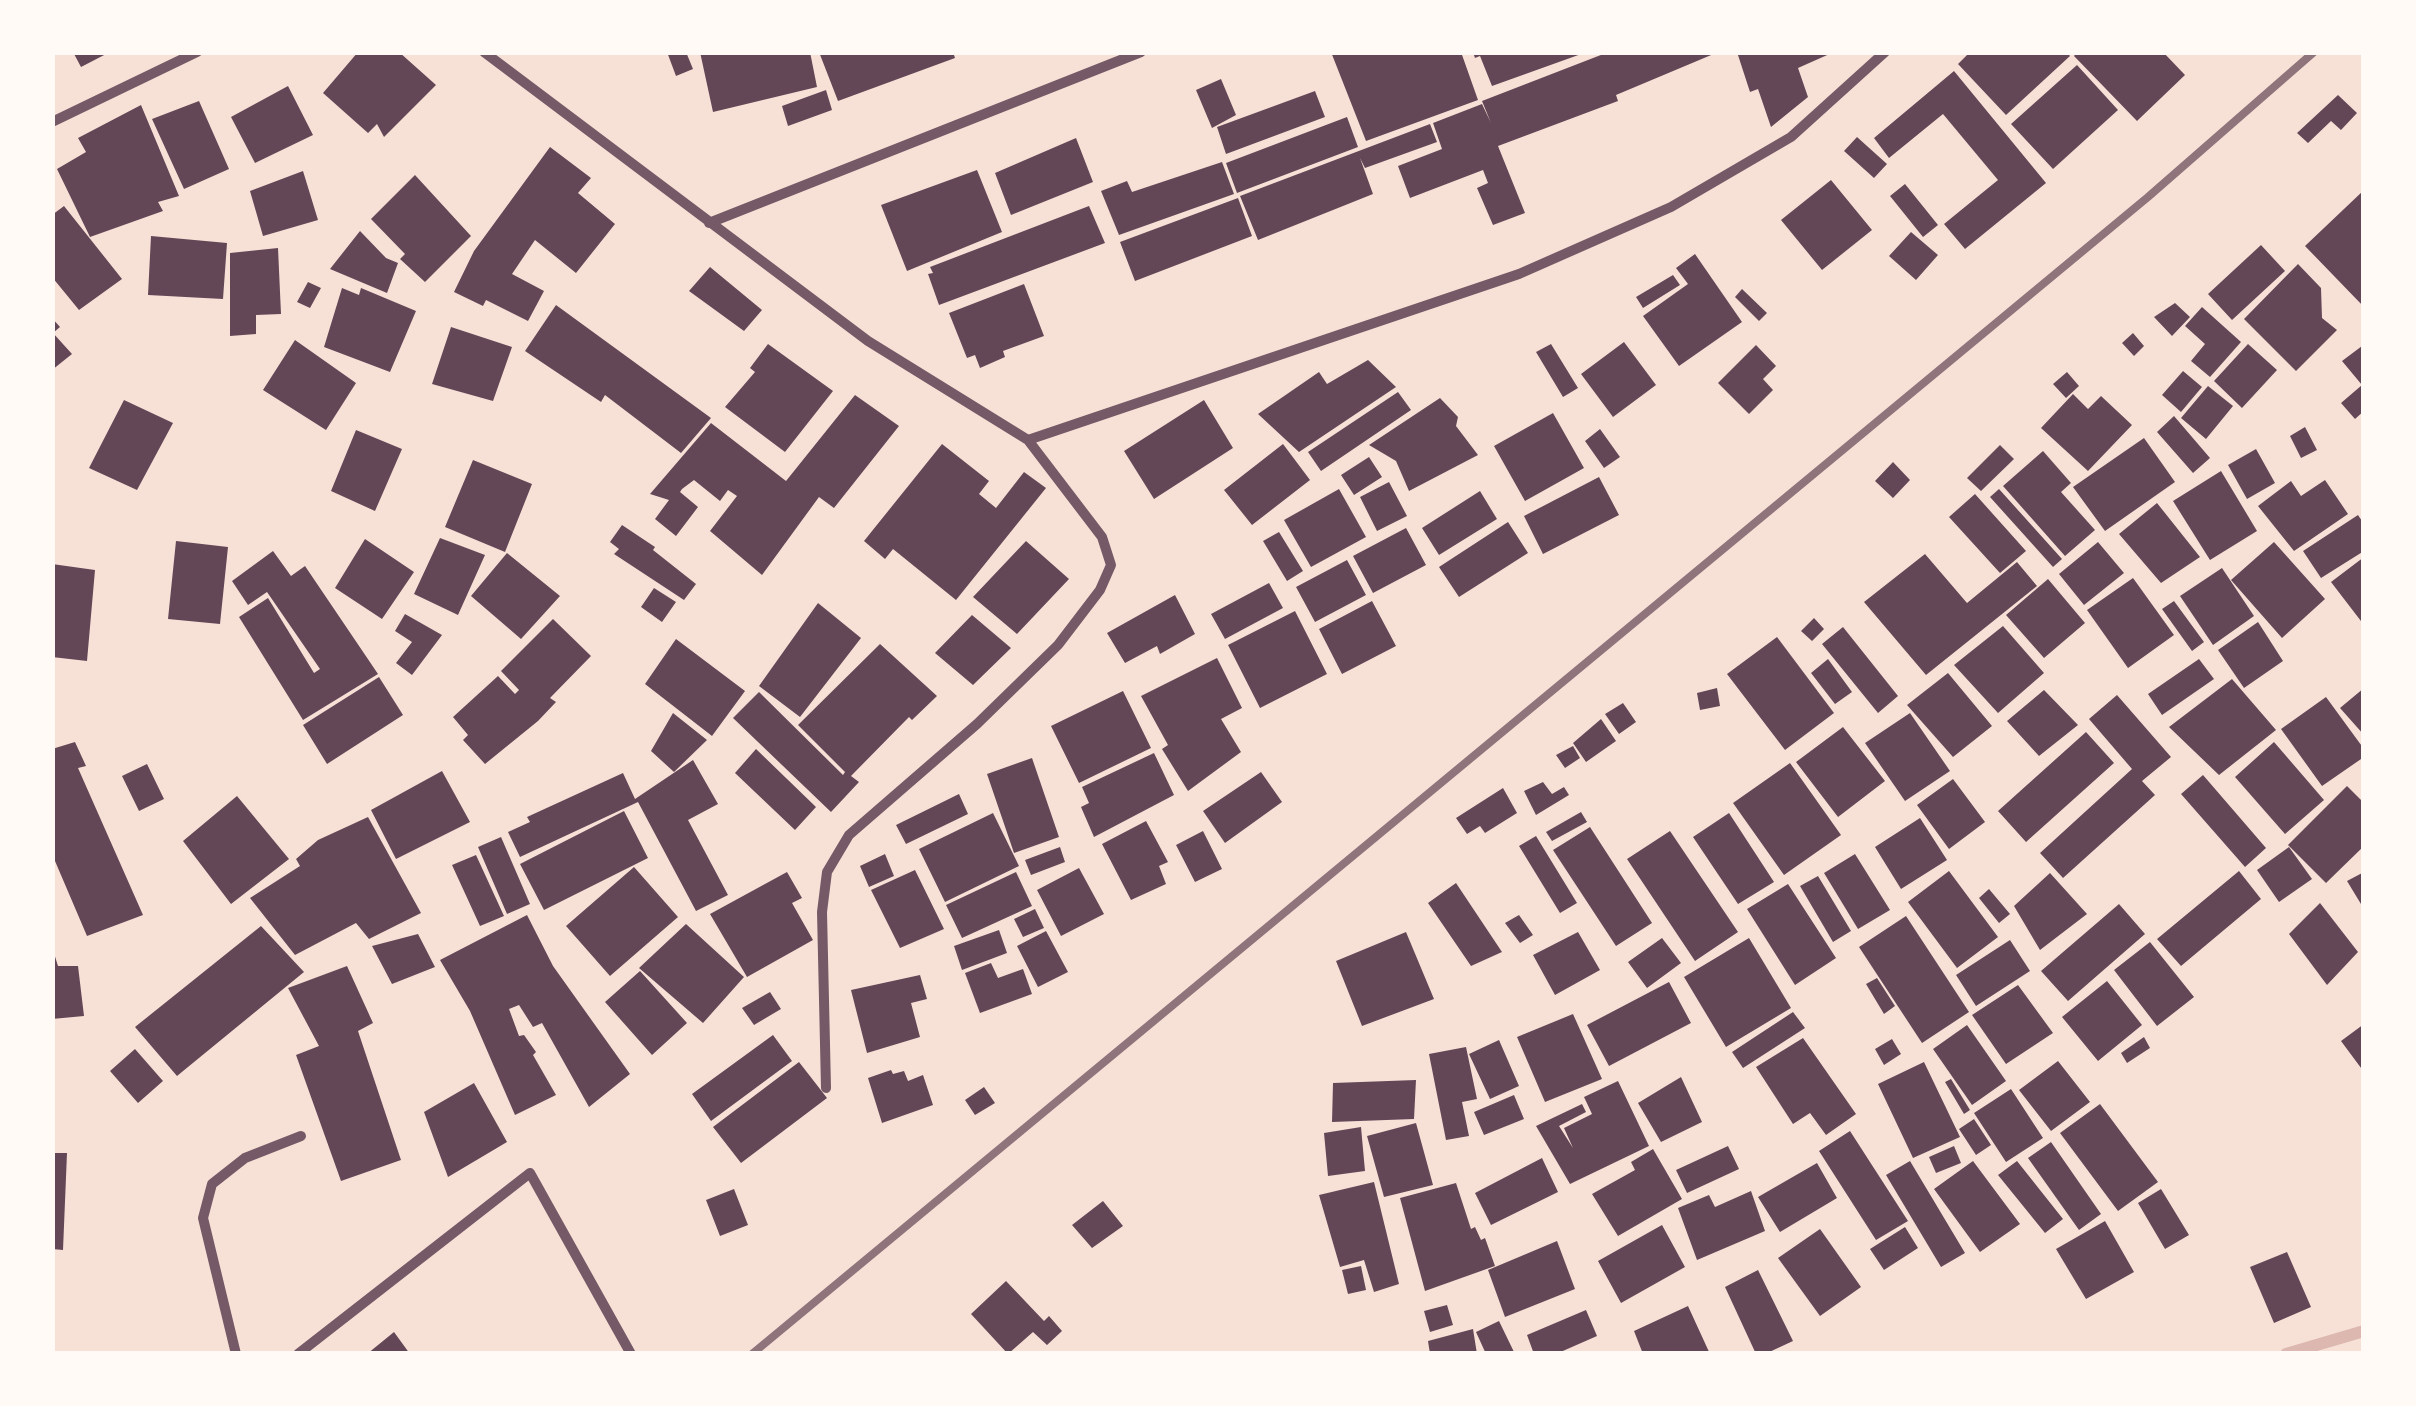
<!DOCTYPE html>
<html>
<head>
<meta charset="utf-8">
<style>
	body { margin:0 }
	#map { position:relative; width:2416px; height:1406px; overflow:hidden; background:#f7e1d7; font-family:Signika,sans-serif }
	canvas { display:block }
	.frame { position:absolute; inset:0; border:55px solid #fffaf5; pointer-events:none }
</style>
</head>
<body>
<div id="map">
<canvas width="2416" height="1406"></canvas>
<div class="frame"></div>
</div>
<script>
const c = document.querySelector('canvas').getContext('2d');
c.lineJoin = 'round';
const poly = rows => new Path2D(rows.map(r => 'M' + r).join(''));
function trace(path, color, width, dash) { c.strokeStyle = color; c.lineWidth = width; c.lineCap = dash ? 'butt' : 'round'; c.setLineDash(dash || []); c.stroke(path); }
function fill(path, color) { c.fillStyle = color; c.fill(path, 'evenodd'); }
trace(poly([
	[2286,1354,2364,1331]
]), '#dcb8b0', 12);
fill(poly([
	[73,52,110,52,81,67],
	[358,52,399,52,436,85,384,137,377,124,368,133,323,93],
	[667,52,686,52,693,69,676,76],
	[700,52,810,52,817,87,713,112],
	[819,52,953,52,955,58,838,101],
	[1331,52,1461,52,1478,100,1366,141],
	[1473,52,1584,52,1584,53,1492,86,1480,56,1475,58],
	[1737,52,1834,52,1798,68,1808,97,1771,127,1758,89,1750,92],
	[1970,52,2067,52,2070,56,2006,115,1958,64],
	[2077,52,2163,52,2185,75,2137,121,2074,56],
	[1606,53,1716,53,1616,95,1618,101,1498,146,1525,213,1493,225,1477,188,1488,183,1483,170,1410,198,1398,166,1442,149,1433,123,1482,104,1491,123,1482,101],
	[2077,65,2118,110,2053,169,2011,124],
	[1954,71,2046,183,1965,249,1944,224,1998,180,1943,114,1889,158,1874,138],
	[1221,79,1236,115,1212,128,1196,90],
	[288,86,313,135,255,163,231,117],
	[826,90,832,110,788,126,782,106],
	[1315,91,1325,117,1226,154,1217,127],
	[2338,95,2357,113,2341,130,2331,121,2308,143,2297,133],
	[199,101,229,169,184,189,152,119],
	[141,105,179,196,158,202,163,211,90,237,57,169,86,152,78,138],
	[1347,117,1358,147,1237,193,1226,163],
	[1430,124,1437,142,1365,168,1360,158,1373,194,1258,240,1240,196],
	[1857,137,1887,164,1874,178,1844,151],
	[1076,138,1093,182,1011,215,995,173],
	[550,147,591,178,578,193,615,224,576,273,535,240,512,274,544,291,528,321,486,300,483,306,454,292,474,251],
	[1222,162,1234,194,1119,235,1101,191,1127,181,1132,192],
	[977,170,1002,232,907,271,881,205],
	[303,171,318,220,263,236,250,191],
	[415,175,471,236,425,282,400,259,405,254,371,219],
	[1831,180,1872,230,1822,270,1781,220],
	[1905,184,1938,225,1923,237,1890,196],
	[2364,190,2364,307,2305,246],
	[1238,198,1252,236,1135,281,1120,242],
	[64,206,122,279,79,310,52,277,52,215],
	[1089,206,1105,243,939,305,928,274,933,273,930,267],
	[360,231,386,258,398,263,387,293,330,269],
	[1911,232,1938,255,1916,280,1889,256],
	[151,236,227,243,223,299,148,295],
	[2261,245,2285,271,2232,320,2208,294],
	[278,248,281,314,256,315,256,334,230,336,230,253],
	[1695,254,1742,322,1679,366,1643,316,1688,284,1676,268],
	[2298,264,2321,288,2322,318,2337,330,2296,371,2244,319],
	[710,267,762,310,744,331,689,291],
	[1673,275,1680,285,1643,308,1636,297],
	[308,282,321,288,310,308,297,302],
	[1024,284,1044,336,1003,351,1005,357,980,368,975,355,967,358,949,313],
	[342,288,359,295,361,288,416,311,390,372,324,347],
	[1742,289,1767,313,1759,321,1735,297],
	[2175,303,2190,317,2172,336,2154,317],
	[556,305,711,418,681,453,605,395,601,402,525,351],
	[2202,307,2241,342,2210,377,2191,361,2205,344,2185,326],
	[52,318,60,327,53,333,72,354,52,370],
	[451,327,512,347,493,401,432,384],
	[2133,333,2144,346,2134,356,2122,343],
	[295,340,356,383,326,430,263,390],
	[1624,342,1656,385,1613,417,1581,374],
	[768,344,833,391,785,452,725,407,755,372,750,368],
	[1551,344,1578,388,1563,397,1536,352],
	[2248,344,2277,370,2242,408,2214,381],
	[1756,345,1776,366,1763,379,1773,390,1749,414,1718,383],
	[2362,346,2364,411,2355,419,2341,403,2362,385,2342,361],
	[1368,360,1396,387,1299,452,1258,414,1319,372,1327,384],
	[2183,371,2202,387,2181,412,2162,395],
	[2067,372,2079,386,2066,398,2053,384],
	[2208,386,2233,406,2206,439,2181,418],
	[1398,392,1411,410,1321,471,1308,452],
	[2073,394,2088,409,2101,396,2132,425,2088,471,2041,428],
	[855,395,899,426,834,508,819,497,762,575,710,531,737,496,728,490,720,501,694,480,682,489,680,492,698,507,676,536,655,519,669,500,650,494,711,423,786,481],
	[1440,398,1458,417,1456,426,1478,455,1409,491,1396,461,1369,445],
	[124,400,173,423,137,490,89,468],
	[1204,400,1233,448,1154,499,1124,451],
	[1553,413,1584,468,1525,501,1494,446],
	[2174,416,2210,458,2193,473,2157,432],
	[2305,427,2317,450,2301,458,2290,436],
	[1600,429,1620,457,1604,468,1585,441],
	[356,430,402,449,375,511,331,491],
	[2144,438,2175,482,2105,531,2073,487],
	[942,444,989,481,979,494,996,508,1024,472,1046,488,956,600,893,549,885,559,864,541],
	[1283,444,1310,480,1252,525,1224,490],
	[2000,445,2014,459,1981,491,1967,478],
	[2256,449,2275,483,2247,499,2228,465],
	[2043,451,2071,483,2061,492,2095,530,2065,556,2003,486],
	[1369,457,1382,477,1354,495,1341,475],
	[473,460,532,484,505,552,445,527],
	[1893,462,1910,480,1893,498,1875,481],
	[2221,471,2257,531,2210,560,2173,501],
	[1599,477,1619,515,1543,554,1524,516],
	[2325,480,2348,514,2294,551,2258,506,2291,481,2301,496],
	[1389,482,1407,516,1377,531,1360,497],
	[1339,489,1366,537,1311,567,1284,520],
	[1999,489,2062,559,2053,567,1990,497],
	[1480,491,1497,519,1439,555,1422,528],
	[1975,494,2026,551,2000,573,1949,517],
	[2157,503,2200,557,2161,583,2119,534],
	[2358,515,2364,524,2364,551,2321,578,2303,551],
	[1508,522,1528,553,1459,597,1439,567],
	[622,525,655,547,653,550,696,584,684,600,614,554,619,549,610,542],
	[1406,528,1426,565,1373,593,1353,556],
	[1279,532,1303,571,1287,581,1263,541],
	[440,538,485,555,458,615,414,594],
	[365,539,414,572,382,619,335,588],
	[176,541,228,547,220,624,168,619],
	[1026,541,1069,579,1017,634,973,597],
	[2098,542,2124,573,2084,605,2059,574],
	[2274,542,2325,599,2282,638,2231,580],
	[273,551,291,576,305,566,378,674,303,720,239,617,268,598,314,673,320,669,267,592,248,605,232,581],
	[507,553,560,596,521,639,471,596],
	[1925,554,1967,603,2017,562,2037,586,1926,675,1864,602],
	[2364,557,2364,625,2331,582],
	[1347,560,1366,595,1315,622,1296,587],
	[52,564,95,570,87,661,52,657],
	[2222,568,2254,616,2213,645,2180,596],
	[2133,578,2174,635,2128,668,2087,610],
	[2048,579,2085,623,2044,658,2006,615],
	[1269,583,1283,608,1225,639,1211,614],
	[654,588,676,602,662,622,641,607],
	[1175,595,1195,634,1160,654,1157,646,1125,663,1107,633],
	[1372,601,1396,646,1342,674,1319,629],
	[2174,601,2204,642,2192,651,2162,609],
	[818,603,861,638,800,717,759,686],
	[1295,611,1327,674,1260,708,1228,645],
	[405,614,442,635,412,675,396,663,412,642,395,631],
	[972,615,1011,648,973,685,935,653],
	[1814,618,1824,629,1812,641,1801,631],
	[553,619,591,656,550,698,556,702,538,721,485,764,463,740,468,735,453,717,498,676,515,694,519,690,501,671],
	[2258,622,2283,661,2244,688,2218,650],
	[2003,626,2044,673,1998,713,1954,665],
	[1843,627,1898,696,1878,713,1822,644],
	[1777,637,1834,713,1785,750,1727,674],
	[676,639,745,691,712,736,645,684],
	[880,644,937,696,912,720,909,717,851,776,859,782,831,812,733,718,759,692,843,775,845,772,798,725],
	[1217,658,1242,708,1221,719,1241,752,1188,791,1162,749,1168,745,1141,696],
	[1828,659,1852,692,1835,704,1811,673],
	[2199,659,2214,679,2162,715,2148,694],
	[1948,673,1992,726,1953,757,1907,705],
	[379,677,403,715,327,764,303,725],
	[2232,679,2276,730,2219,775,2169,727],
	[1717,688,1720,706,1700,710,1697,693],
	[2364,688,2364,735,2340,708],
	[2044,690,2078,725,2039,756,2007,721],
	[1123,691,1151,748,1079,783,1051,726],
	[2117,695,2171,757,2142,781,2155,795,2063,878,2040,853,2132,769,2089,719],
	[2326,697,2364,749,2364,757,2322,786,2281,729],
	[1623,703,1636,722,1619,734,1605,714],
	[673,713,707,740,674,772,651,751],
	[1910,713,1950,771,1905,801,1865,743],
	[1601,719,1616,741,1586,762,1573,743],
	[1843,727,1885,781,1838,817,1796,762],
	[2086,732,2114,763,2026,842,1998,811],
	[75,742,86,766,78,768,143,915,87,936,52,854,52,749],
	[2274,742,2324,800,2285,834,2235,777],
	[1573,746,1580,758,1565,768,1556,755],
	[756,749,816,807,795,830,735,773],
	[1154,753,1174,795,1094,837,1081,807,1089,803,1082,787],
	[1032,758,1059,837,1014,853,987,774],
	[693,760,718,804,688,820,728,895,696,911,638,802,520,857,508,832,530,822,527,817,623,773,635,799],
	[1790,763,1841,835,1784,875,1733,803],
	[147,764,164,799,139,811,122,776],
	[442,771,470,822,396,859,371,810],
	[1261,772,1282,802,1225,843,1203,811],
	[2203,775,2266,848,2245,867,2181,794],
	[1953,779,1985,822,1949,849,1917,805],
	[1543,782,1552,794,1564,787,1569,795,1536,815,1524,791],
	[2347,786,2364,803,2364,846,2326,883,2288,845],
	[1503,788,1517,813,1485,833,1480,826,1467,834,1456,818],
	[959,794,968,814,906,844,896,825],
	[237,796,289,859,231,904,183,841],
	[624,811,648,858,544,910,520,864],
	[1581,812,1587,822,1552,841,1546,832],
	[993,813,1019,866,945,902,919,849],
	[1729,813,1774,882,1738,904,1693,837],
	[368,817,421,913,369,939,356,923,295,955,250,898,300,866,296,859,318,840],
	[1920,818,1947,860,1901,889,1875,847],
	[1146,821,1168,862,1159,866,1166,884,1131,900,1102,844],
	[1590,827,1652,923,1616,946,1553,850],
	[1203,831,1222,869,1195,882,1176,845],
	[1670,831,1738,932,1695,961,1627,859],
	[1536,836,1577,903,1560,913,1519,846],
	[501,837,530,904,507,914,478,847],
	[1060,847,1065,862,1031,875,1025,860],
	[2289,847,2312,879,2279,902,2257,870],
	[885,854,894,876,869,887,860,866],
	[1855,854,1890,910,1858,929,1824,873],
	[476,855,504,916,480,926,452,865],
	[634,867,678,917,610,976,566,926],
	[1079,868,1104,914,1061,936,1037,890],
	[915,870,944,929,900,948,871,890],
	[1949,871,1998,937,1957,968,1908,902],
	[2239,871,2261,899,2181,966,2157,939],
	[787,872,802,898,792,903,813,940,747,977,710,914],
	[1016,872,1032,906,962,938,946,905],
	[2364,872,2364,909,2347,881],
	[2050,873,2087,914,2040,950,2014,906],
	[1818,876,1851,931,1833,942,1800,886],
	[1456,883,1502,952,1471,966,1428,903],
	[1788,884,1836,958,1795,985,1747,909],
	[1989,889,2010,914,1999,923,1979,898],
	[2320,903,2358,952,2327,985,2289,934],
	[2119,904,2145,934,2068,1001,2041,971],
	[1035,909,1044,928,1023,937,1014,919],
	[527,915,553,966,630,1074,589,1107,542,1023,533,1027,519,1005,509,1009,519,1036,524,1035,536,1052,533,1055,556,1095,515,1115,470,1011,440,960],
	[1519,915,1533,935,1520,943,1505,923],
	[1906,916,1969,1012,1922,1043,1859,947],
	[686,924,744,977,703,1023,639,968],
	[261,926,304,972,177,1076,135,1027],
	[999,930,1007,953,962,970,954,946],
	[1046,931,1068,972,1038,987,1017,946],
	[1406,932,1434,999,1362,1026,1336,961],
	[1578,932,1600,970,1555,995,1533,955],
	[418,934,435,967,392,984,372,946],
	[1662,938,1681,963,1647,988,1628,962],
	[1749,938,1791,1008,1726,1047,1684,977],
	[2010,940,2030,971,1976,1006,1956,975],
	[2150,942,2194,997,2157,1026,2114,970],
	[52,947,58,966,78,966,84,1016,52,1019],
	[991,963,998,978,1023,969,1032,994,980,1013,965,973],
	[347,966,373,1023,358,1031,401,1160,341,1181,296,1055,319,1046,288,988],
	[640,971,687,1023,652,1055,605,1002],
	[920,975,927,999,911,1003,920,1037,867,1053,851,990],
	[1877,978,1895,1006,1884,1014,1866,984],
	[2107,981,2142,1025,2098,1061,2062,1017],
	[1669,982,1691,1023,1609,1066,1587,1025],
	[2018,985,2053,1033,2006,1064,1972,1015],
	[770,992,781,1009,754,1025,742,1008],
	[1793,1012,1805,1028,1743,1068,1732,1052],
	[1573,1014,1602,1079,1545,1102,1517,1037],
	[2364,1024,2364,1072,2341,1041],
	[1967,1025,2006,1081,1972,1105,1933,1049],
	[773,1035,792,1061,711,1121,692,1094],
	[2144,1037,2150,1048,2127,1063,2121,1053],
	[1803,1038,1856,1114,1826,1135,1810,1113,1793,1124,1756,1067],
	[1892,1039,1901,1054,1884,1065,1875,1049],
	[1499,1040,1519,1086,1490,1099,1469,1054],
	[1466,1047,1477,1099,1462,1102,1469,1136,1446,1140,1429,1054],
	[135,1049,163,1081,138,1103,110,1071],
	[2058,1061,2090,1102,2051,1131,2019,1090],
	[799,1062,827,1098,741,1163,713,1127],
	[1924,1062,1960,1137,1913,1158,1878,1084],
	[891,1070,893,1074,904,1071,908,1081,923,1075,933,1105,882,1123,868,1078],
	[1681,1077,1702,1122,1661,1142,1638,1103],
	[1951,1079,1970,1110,1964,1114,1945,1082],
	[1416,1080,1414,1119,1332,1122,1333,1083],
	[1618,1081,1649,1146,1570,1184,1536,1126,1582,1104,1586,1112,1559,1126,1573,1148,1564,1128,1592,1114,1584,1097],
	[474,1083,507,1142,448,1177,424,1112],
	[984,1087,995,1103,975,1115,965,1100],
	[2011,1089,2043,1138,2006,1162,1974,1113],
	[1514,1095,1524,1119,1484,1135,1474,1112],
	[2100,1104,2158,1182,2118,1211,2060,1133],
	[1974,1119,1991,1145,1976,1155,1959,1129],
	[1416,1123,1433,1185,1384,1197,1367,1136],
	[1361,1127,1365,1171,1328,1176,1324,1133],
	[1850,1131,1908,1221,1876,1240,1819,1151],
	[2051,1142,2101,1214,2079,1230,2028,1158],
	[1728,1146,1739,1169,1687,1193,1676,1170],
	[1954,1146,1961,1163,1936,1173,1929,1157],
	[1653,1149,1682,1199,1618,1236,1592,1194,1635,1170,1631,1162],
	[52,1153,67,1153,63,1250,52,1249],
	[1542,1158,1558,1192,1491,1225,1475,1193],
	[1910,1161,1965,1253,1941,1267,1886,1175],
	[1973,1161,2020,1224,1980,1252,1934,1189],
	[2017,1161,2063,1219,2045,1233,1998,1175],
	[1817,1163,1837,1198,1780,1232,1758,1197],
	[1374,1182,1399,1284,1374,1292,1364,1260,1340,1267,1319,1195],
	[1456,1183,1471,1229,1475,1227,1481,1240,1485,1238,1495,1266,1425,1291,1400,1198],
	[734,1189,748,1225,720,1236,706,1200],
	[2161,1189,2189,1235,2165,1249,2138,1203],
	[1751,1191,1765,1231,1697,1260,1678,1208,1709,1195,1715,1207],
	[1103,1201,1123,1226,1092,1248,1072,1225],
	[2105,1221,2134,1272,2086,1299,2056,1249],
	[1662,1225,1685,1267,1621,1303,1598,1261],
	[1905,1227,1918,1248,1884,1270,1870,1249],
	[1820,1229,1861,1287,1820,1316,1778,1258],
	[1557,1241,1575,1289,1505,1317,1488,1270],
	[2287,1252,2311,1307,2274,1323,2250,1267],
	[1361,1266,1366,1290,1348,1294,1342,1270],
	[1758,1270,1793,1341,1765,1354,1756,1354,1725,1287],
	[1006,1281,1044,1321,1049,1316,1062,1331,1047,1345,1033,1332,1008,1354,971,1314],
	[1447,1305,1453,1325,1430,1332,1424,1311],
	[1688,1306,1710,1354,1643,1354,1634,1331],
	[1586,1310,1597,1336,1556,1354,1534,1354,1527,1335],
	[1499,1321,1514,1352,1486,1354,1476,1332],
	[1473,1329,1477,1354,1430,1354,1428,1341],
	[394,1332,410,1354,367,1354]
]), '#644757');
trace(poly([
	[484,52,868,341,1028,440,1102,537,1111,565,1100,590,1058,645,977,724,849,835,827,872,822,912,826,1088],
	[52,122,197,52],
	[709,223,1141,52],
	[1028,440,1519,274,1671,207,1791,137,1885,52],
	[236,1354,203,1218,212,1184,245,1158,301,1136],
	[298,1354,530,1173,631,1354]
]), '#755966', 10);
trace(poly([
	[752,1354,2148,197,2314,52]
]), '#8f747c', 8);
</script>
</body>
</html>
